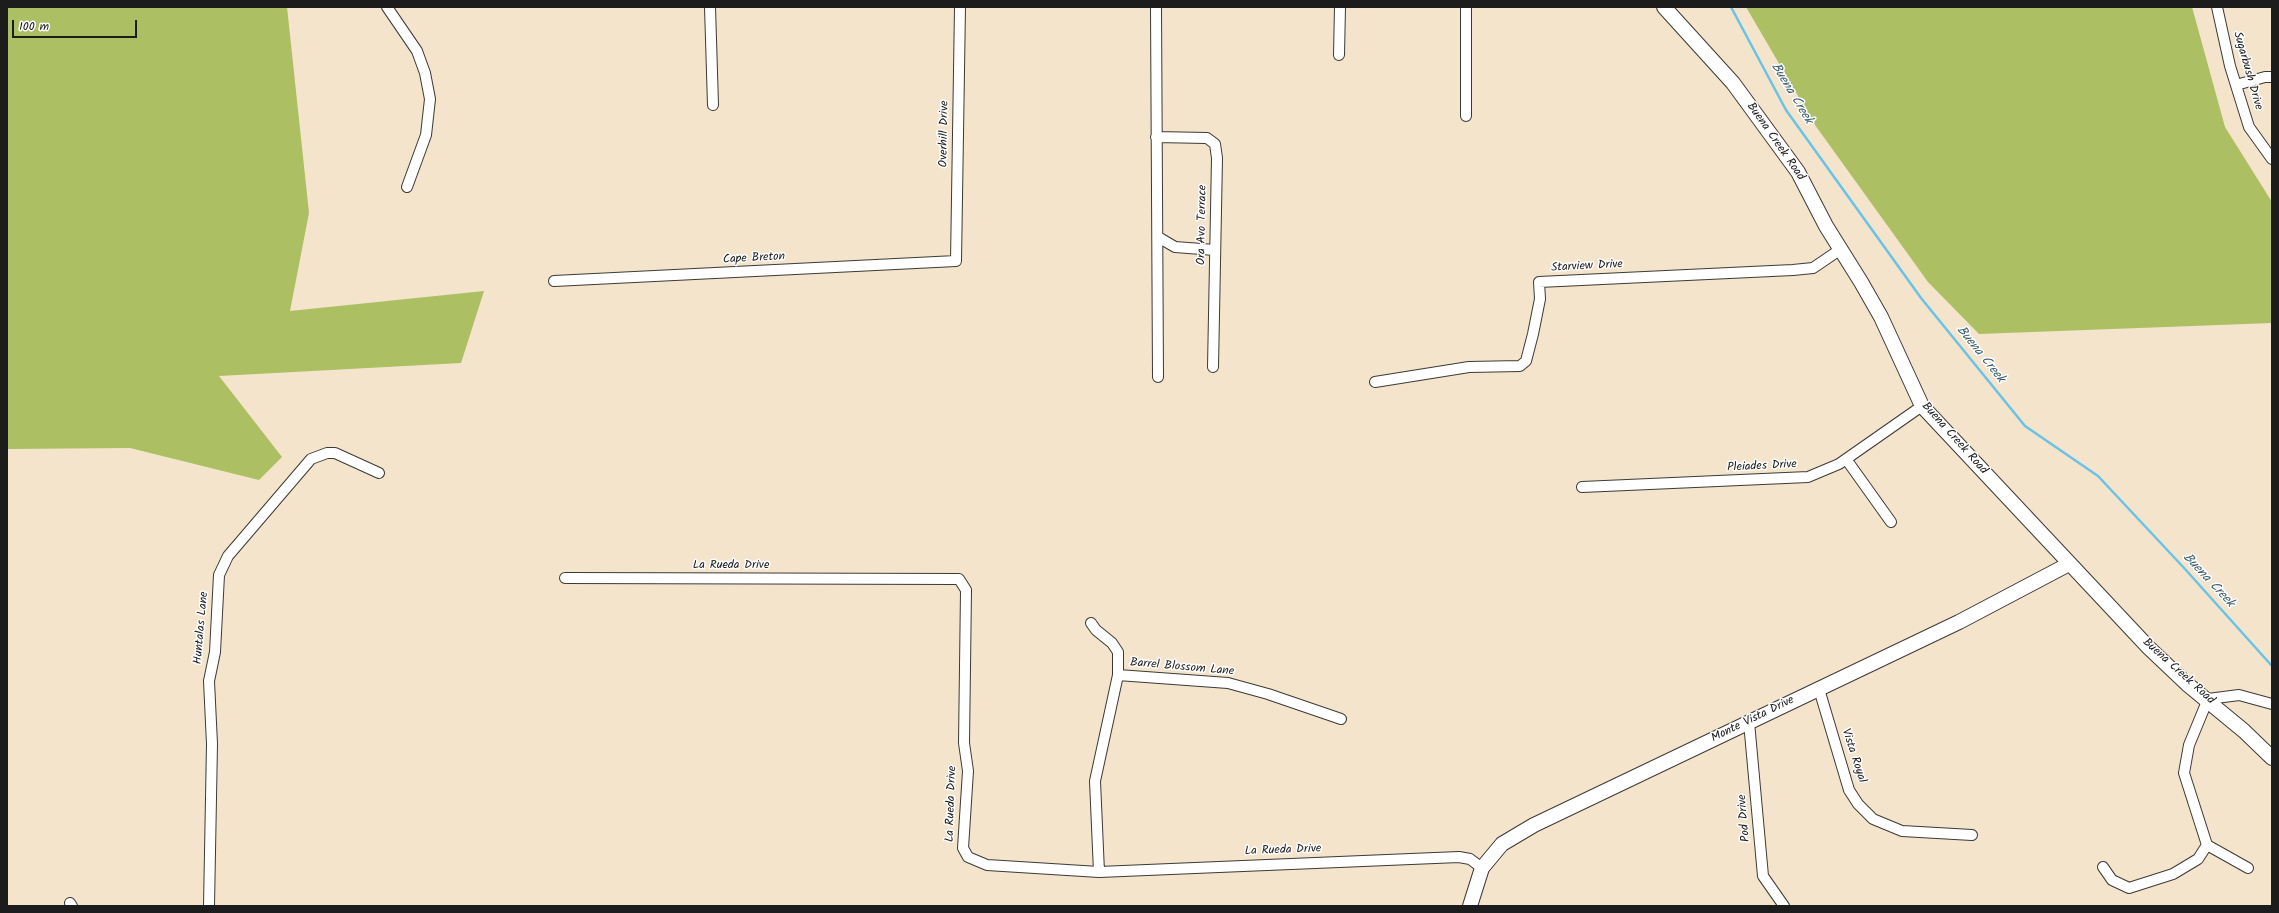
<!DOCTYPE html>
<html>
<head>
<meta charset="utf-8">
<style>
	body { margin:0 }
	#map { position:relative; width:2279px; height:913px; overflow:hidden; background:#f4e4cb; font-family:Kalam,sans-serif }
	canvas { display:block }
	.frame { position:absolute; inset:0; border:8px solid #1c1c1c; pointer-events:none }
	.scale { position:absolute; left:12px; top:20px; width:125px; height:18px; box-sizing:border-box; border:2px solid #1c1c1c; border-top:0; padding-left:5px; font-size:12px; line-height:14px; white-space:nowrap; color:#1c1c1c; -webkit-text-stroke:3px #fff; paint-order:stroke }
</style>
</head>
<body>
<div id="map">
<canvas width="2279" height="913"></canvas>
<div class="frame"></div>
<div class="scale">100 m</div>
</div>
<script>
const c = document.querySelector('canvas').getContext('2d');
c.lineJoin = 'round';
function fill(path, color) { c.fillStyle = color; c.fill(path, 'evenodd'); }
const poly = rows => new Path2D(rows.map(r => 'M' + r).join(''));
function trace(path, color, width, dash) { c.strokeStyle = color; c.lineWidth = width; c.lineCap = dash ? 'butt' : 'round'; c.setLineDash(dash || []); c.stroke(path); }
function drawText(font, color, halo, rows, align = 'center') {
  c.font = font + ' Kalam,sans-serif'; c.lineWidth = 3; c.setLineDash([]); c.textBaseline = 'middle'; c.strokeStyle = halo; c.fillStyle = color; for (const [text, x, y, turn = 0] of rows) {
    c.save(); c.translate(x, y); c.rotate((+turn || 0) * Math.PI / 180); c.textAlign = isNaN(turn) ? turn : align; if (halo) c.strokeText(text, 0, 0); c.fillText(text, 0, 0); c.restore();
  }
}
fill(poly([
	[7,7,287,7,309,213,290,311,484,291,461,363,219,376,282,457,259,480,130,448,7,449],
	[1746,7,2192,7,2225,127,2272,202,2272,323,1979,334,1928,282,1815,125]
]), '#acbf63');
trace(poly([
	[1731,7,1786,110,1921,298,2025,426,2098,476,2185,569,2272,666]
]), '#69c3e7', 2.5);
const street = poly([
	[387,7,417,51,425,73,430,99,426,135,407,187],
	[710,7,713,105],
	[1156,7,1158,377],
	[2217,7,2230,66,2249,127,2272,159],
	[1339,55,1340,7],
	[2236,85,2265,77,2272,77],
	[1466,116,1466,7],
	[1156,137,1207,138,1215,144,1217,158,1213,367],
	[1158,237,1175,247,1215,250],
	[554,281,956,261,960,7],
	[1375,382,1469,367,1520,366,1526,361,1533,334,1540,299,1539,282,1793,270,1813,268,1841,249],
	[1846,459,1891,522],
	[1582,487,1808,477,1839,464,1922,406],
	[565,578,959,579,966,590,964,743,968,771,963,848,968,857,987,865,1099,872,1459,857,1470,859,1482,868],
	[1091,623,1096,630,1112,643,1118,652,1118,676],
	[1819,689,1849,790,1858,804,1873,819,1902,831,1972,835],
	[1749,722,1763,876,1784,906],
	[2207,845,2248,868],
	[2103,867,2112,880,2129,888,2173,874,2198,859,2207,845,2184,773,2189,745,2208,699,2239,695,2272,704],
	[1099,872,1095,781,1118,675,1228,683,1268,694,1341,719],
	[70,903,72,906],
	[209,906,212,744,209,681,215,652,219,575,228,556,311,459,327,453,335,453,379,473]
]);
const secondary = poly([
	[1664,7,1733,83,1798,172,1826,226,1861,282,1881,317,1922,406,2149,648,2187,684,2244,731,2272,758],
	[1470,906,1482,868,1502,844,1534,825,1959,622,2069,564]
]);
trace(street, '#3c3a36', 12);
trace(secondary, '#3c3a36', 16);
trace(street, '#fff', 10);
trace(secondary, '#fff', 14);
drawText('12px', '#1c1c1c', '#fff', [
	["Sugarbush Drive",2247,71,74],
	["Overhill Drive",945,134,-89],
	["Buena Creek Road",1775,142,55],
	["Ora Avo Terrace",1203,225,-89],
	["Cape Breton",754,259,-3],
	["Starview Drive",1587,267,-3],
	["Buena Creek Road",1954,439,48],
	["Pleiades Drive",1762,467,-3],
	["La Rueda Drive",731,566],
	["Huntalas Lane",202,628,-85],
	["Barrel Blossom Lane",1182,668,5],
	["Buena Creek Road",2178,672,42],
	["Monte Vista Drive",1753,720,-26],
	["Vista Royal",1853,756,72],
	["La Rueda Drive",952,804,-88],
	["Pod Drive",1745,818,-95],
	["La Rueda Drive",1283,851,-2]
]);
drawText('italic 13px', '#3b5f6d', '#fff', [
	["Buena Creek",1791,94,59],
	["Buena Creek",1980,355,51],
	["Buena Creek",2208,581,47]
]);
</script>
</body>
</html>
